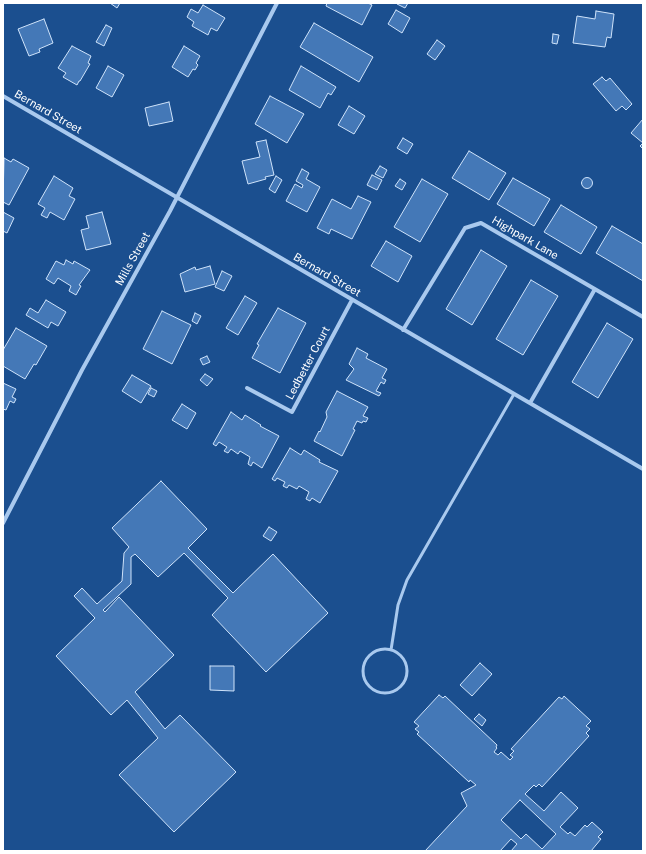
<!DOCTYPE html>
<html>
<head>
<meta charset="utf-8">
<style>
	body { margin:0 }
	#map { position:relative; width:646px; height:854px; overflow:hidden; background:#1b4f8f; font-family:"Public Sans",sans-serif }
	canvas { display:block }
	.frame { position:absolute; inset:0; border:4px solid #fff; pointer-events:none }
</style>
</head>
<body>
<div id="map">
<canvas width="646" height="854"></canvas>
<div class="frame"></div>
</div>
<script>
const c = document.querySelector('canvas').getContext('2d');
c.lineJoin = 'round';
function fill(path, color) { c.fillStyle = color; c.fill(path, 'evenodd'); }
const poly = rows => new Path2D(rows.map(r => 'M' + r).join(''));
function trace(path, color, width, dash) { c.strokeStyle = color; c.lineWidth = width; c.lineCap = dash ? 'butt' : 'round'; c.setLineDash(dash || []); c.stroke(path); }
function drawText(font, color, halo, rows, align = 'center') {
  c.font = font + ' "Public Sans",sans-serif'; c.lineWidth = 3; c.setLineDash([]); c.textBaseline = 'middle'; c.strokeStyle = halo; c.fillStyle = color; for (const [text, x, y, turn = 0] of rows) {
    c.save(); c.translate(x, y); c.rotate((+turn || 0) * Math.PI / 180); c.textAlign = isNaN(turn) ? turn : align; if (halo) c.strokeText(text, 0, 0); c.fillText(text, 0, 0); c.restore();
  }
}
const building = poly([
	[110,3,120,3,117,8,110,3],
	[327,3,368,3,372,5,362,25,326,6,327,3],
	[398,3,408,3,405,8,397,4,398,3],
	[203,5,225,18,217,31,211,28,208,35,192,26,194,22,187,17,191,9,198,13,203,5],
	[396,10,410,18,402,33,388,24,396,10],
	[596,11,614,14,611,38,607,37,605,47,573,43,577,16,595,19,596,11],
	[44,19,53,43,39,49,40,52,29,56,18,29,44,19],
	[314,23,373,57,359,82,300,47,314,23],
	[106,25,112,28,104,46,96,42,106,25],
	[553,34,559,35,557,44,552,43,553,34],
	[437,40,445,46,435,60,427,54,437,40],
	[72,46,91,56,88,63,90,64,80,81,79,81,77,85,63,77,66,73,58,68,72,46],
	[184,46,200,56,196,63,198,65,195,70,193,69,188,77,172,67,184,46],
	[108,66,124,75,112,97,96,88,108,66],
	[301,66,336,87,331,95,328,93,320,108,289,90,301,66],
	[602,77,606,81,610,78,632,104,626,110,622,106,616,111,593,84,602,77],
	[270,96,304,114,287,143,255,124,270,96],
	[169,102,173,121,149,126,145,108,169,102],
	[349,106,365,116,354,134,338,125,349,106],
	[643,119,643,149,640,146,643,143,631,133,643,119],
	[403,138,413,144,407,154,397,148,403,138],
	[266,140,274,175,265,177,266,179,248,184,242,161,260,157,256,142,266,140],
	[469,151,506,173,489,200,452,178,469,151],
	[4,158,11,162,13,159,29,168,9,205,3,202,4,158],
	[380,166,387,170,383,178,375,174,380,166],
	[302,169,309,173,306,179,320,187,307,212,286,201,295,184,302,188,303,185,296,181,302,169],
	[372,175,382,180,377,190,367,185,372,175],
	[54,176,73,188,69,196,75,199,64,220,50,212,47,218,41,215,45,208,38,204,54,176],
	[276,176,282,180,275,193,269,189,276,176],
	'581.5 183a5.5 5.5 0 1 1 11 0a5.5 5.5 0 1 1-11 0Z',
	[513,178,550,199,534,226,497,204,513,178],
	[400,179,406,183,402,190,395,186,400,179],
	[422,179,448,194,420,242,394,227,422,179],
	[358,196,371,202,352,239,331,229,329,234,317,228,332,199,351,209,358,196],
	[561,205,597,227,581,254,544,232,561,205],
	[3,212,14,218,7,233,3,231,3,212],
	[102,212,111,244,86,250,81,230,89,228,86,216,102,212],
	[612,226,643,244,643,281,596,253,612,226],
	[386,241,412,256,398,282,371,266,386,241],
	[481,250,507,266,472,325,446,309,481,250],
	[66,260,73,264,74,261,90,270,79,285,81,286,76,295,69,291,71,286,58,278,54,284,46,279,56,261,64,265,66,260],
	[210,266,215,284,185,292,180,274,195,267,196,270,210,266],
	[222,271,232,276,224,291,215,287,222,271],
	[531,280,558,296,523,355,496,339,531,280],
	[245,296,257,303,238,335,226,328,245,296],
	[46,300,66,312,58,326,51,322,48,328,26,315,30,308,38,313,46,300],
	[278,308,306,323,280,373,252,358,259,345,257,344,278,308],
	[162,311,191,325,172,364,143,349,162,311],
	[195,313,201,316,197,324,192,321,195,313],
	[607,323,633,339,598,398,572,382,607,323],
	[16,328,47,346,36,365,34,364,25,379,3,366,3,350,16,328],
	[357,348,368,354,366,358,387,369,382,378,386,380,384,384,381,382,376,391,381,393,379,396,346,380,354,369,349,364,357,348],
	[207,356,210,362,203,365,200,359,207,356],
	[205,374,213,379,207,386,200,380,205,374],
	[132,375,151,386,141,403,122,391,132,375],
	[3,383,16,389,12,397,16,399,14,403,10,401,6,410,3,409,3,383],
	[151,388,157,391,154,397,148,394,151,388],
	[337,391,368,407,363,416,368,418,366,422,363,421,362,423,357,421,353,429,355,430,342,456,314,441,319,431,320,432,327,417,326,412,337,391],
	[182,404,196,413,187,429,172,420,182,404],
	[231,412,242,420,245,415,261,425,260,426,279,436,262,468,253,462,251,466,248,464,250,457,240,451,238,454,231,449,228,453,224,451,227,447,219,442,216,446,213,444,231,412],
	[290,448,301,455,304,450,320,460,319,462,338,471,320,503,312,498,310,501,306,499,309,492,299,486,297,489,289,485,287,488,283,486,285,482,277,478,275,481,272,479,290,448],
	[161,481,207,529,188,548,233,593,273,554,328,613,266,672,212,615,228,598,184,553,158,577,135,554,131,557,131,584,103,610,105,612,119,597,174,655,135,692,165,729,180,715,236,772,174,832,119,775,158,738,127,700,111,715,56,656,95,618,74,596,82,588,97,604,122,581,124,553,129,547,112,528,161,481],
	[269,527,277,532,271,541,263,536,269,527],
	[480,663,492,674,472,696,460,685,480,663],
	[210,666,234,666,234,691,210,690,210,666],
	[439,695,443,698,445,696,497,745,496,747,497,748,494,752,498,755,501,752,510,760,513,757,510,755,514,751,511,749,559,697,562,699,564,696,591,721,586,726,590,729,586,733,589,736,542,787,539,784,536,787,534,785,525,794,544,811,561,792,578,808,560,827,568,834,570,832,575,836,585,825,587,827,592,822,603,832,598,837,601,839,591,851,511,851,517,844,511,839,500,851,425,851,467,806,461,793,476,785,470,780,469,782,417,734,419,732,415,729,419,726,414,722,439,695],
	[520,800,556,834,542,849,526,834,521,839,501,820,520,800],
	[479,714,486,720,482,726,474,719,479,714]
]);
fill(building, '#4478b7');
trace(building, '#cfe3fa', 1);
trace(poly([
	'363 671a22 22 0 1 1 44 0a22 22 0 1 1-44 0Z',
	[391,650,398,605,407,580,514,394]
]), '#a9c9ee', 3);
trace(poly([
	[3,96,643,469],
	[403,330,465,228,481,223,643,317],
	[247,388,292,412,352,300],
	[530,403,595,289],
	[3,523,82,370,170,211,277,3]
]), '#a9c9ee', 4);
drawText('11px', '#fff', '#1b4f8f', [
	["Bernard Street",48,112,30],
	["Highpark Lane",525,238,30],
	["Mills Street",133,259,-61],
	["Bernard Street",327,275,30],
	["Ledbetter Court",308,363,-62]
]);
</script>
</body>
</html>
